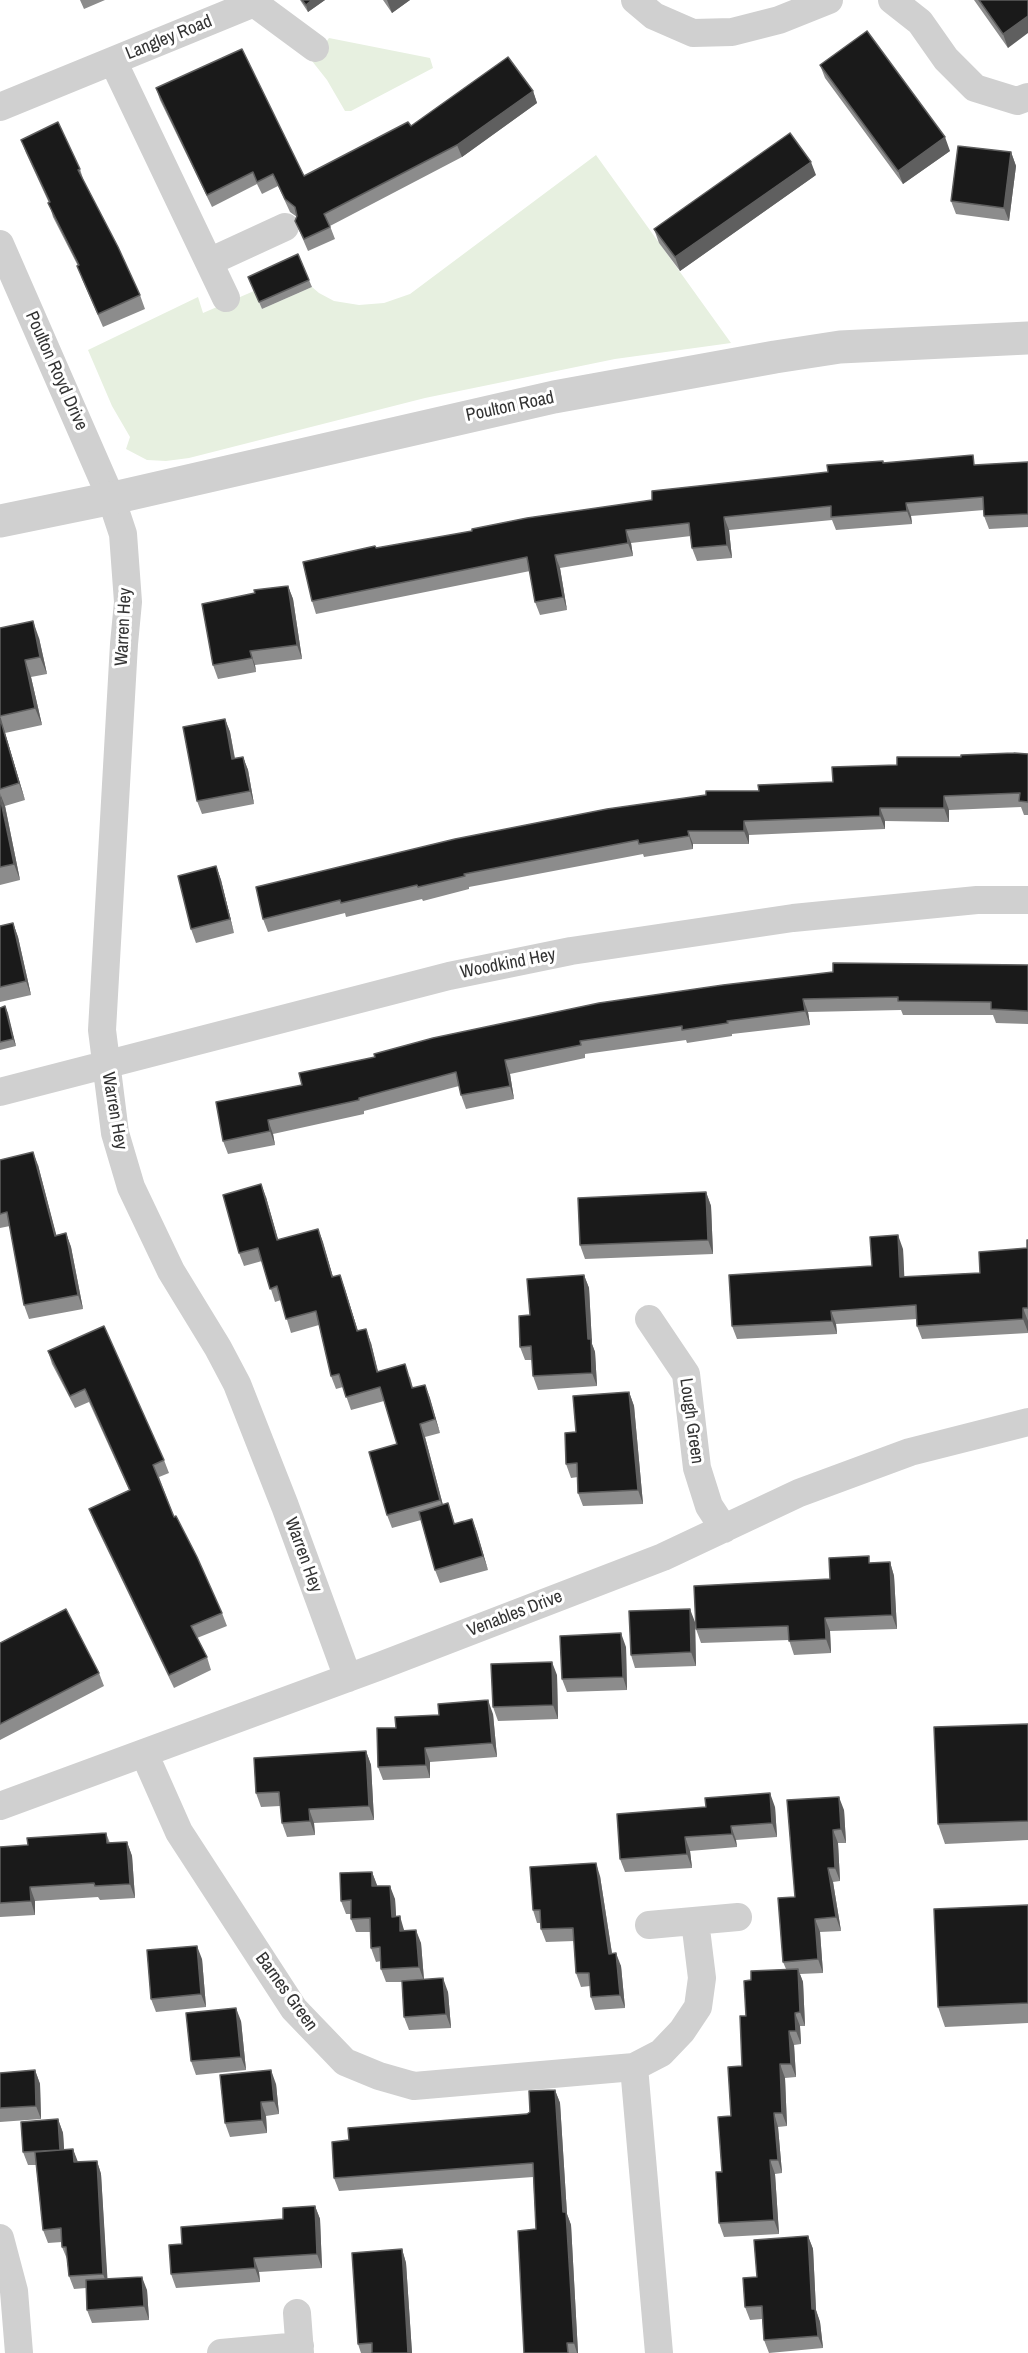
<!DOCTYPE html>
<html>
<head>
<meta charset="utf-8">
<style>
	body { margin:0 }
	canvas { display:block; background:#fff }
</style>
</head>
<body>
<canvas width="1028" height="2353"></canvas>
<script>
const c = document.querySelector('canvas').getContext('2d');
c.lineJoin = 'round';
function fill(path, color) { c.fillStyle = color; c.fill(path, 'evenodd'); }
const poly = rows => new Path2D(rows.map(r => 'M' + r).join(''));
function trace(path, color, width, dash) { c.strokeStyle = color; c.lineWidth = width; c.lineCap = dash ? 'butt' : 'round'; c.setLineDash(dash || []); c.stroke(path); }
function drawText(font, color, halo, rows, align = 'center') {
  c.font = font + ' "Archivo Narrow",sans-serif'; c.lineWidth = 6; c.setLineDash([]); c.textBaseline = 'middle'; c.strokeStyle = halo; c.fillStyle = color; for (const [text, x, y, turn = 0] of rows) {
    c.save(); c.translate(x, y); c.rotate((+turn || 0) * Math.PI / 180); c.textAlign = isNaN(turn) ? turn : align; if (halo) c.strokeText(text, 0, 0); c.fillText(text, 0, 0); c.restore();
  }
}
fill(poly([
	[329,38,430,58,433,68,351,111,345,111,327,80,312,61],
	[596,155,731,343,615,359,425,398,189,458,166,461,147,460,126,449,130,437,112,406,88,350,198,297,203,313,254,291,262,309,312,287,319,293,334,301,359,305,384,303,410,294]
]), '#e7f0e0');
trace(poly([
	[635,0,654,16,693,33,732,32,779,20,829,0],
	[892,0,920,22,946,59,975,88,1017,101,1028,97],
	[254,3,315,48],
	[113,61,226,298],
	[0,107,254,3],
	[0,244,111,498,123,534,128,602,124,644,102,1030,115,1133,131,1187,171,1271,218,1348,237,1384,285,1506,348,1678],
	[209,262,285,227],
	[0,1092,449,976,571,951,793,918,977,900,1028,900],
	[649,1319,686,1374,697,1468,709,1506,724,1529],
	[144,1753,179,1832,294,2009,345,2062,379,2076,414,2086,634,2067,661,2053,682,2031,698,2007,702,1978,695,1921],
	[0,1806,380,1666,663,1557,799,1493,910,1452,1028,1422],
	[649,1925,738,1917],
	[634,2067,659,2353],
	[0,2238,14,2291,19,2353],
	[297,2313,300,2353],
	[221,2353,300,2346]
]), '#d0d0d0', 28);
trace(poly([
	[0,521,122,496,554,397,775,357,840,347,1028,338]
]), '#d0d0d0', 33);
fill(poly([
	[80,0,105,0,84,9],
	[300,0,325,0,308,12],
	[383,0,410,0,392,13],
	[974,0,1028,0,1008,48],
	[820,65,950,151,903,184,825,78],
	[156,88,304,176,411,126,533,91,537,103,462,157,330,226,335,239,308,251,295,221,297,217,290,212,278,186,262,194,257,184,212,207,160,100],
	[21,140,80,169,84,182,140,295,145,309,103,327,82,279,78,266,53,217,49,203,26,153],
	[1011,152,1016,166,1009,221,956,214,951,201],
	[816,175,680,271,659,243,654,229],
	[248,277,309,280,312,287,262,309],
	[883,461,883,463,977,465,1028,463,1028,527,989,529,984,516,984,510,911,516,912,524,836,530,832,520,729,530,732,558,697,561,692,548,691,536,631,543,633,556,560,568,567,610,540,615,535,602,530,571,316,614,312,601,376,548,652,500,828,472],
	[288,586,293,599,302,659,255,665,256,672,218,679,213,665,255,593],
	[0,628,39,638,47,674,31,677,42,725,5,733,25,800,5,806,20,880,0,885],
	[225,719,230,732,235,758,243,757,248,770,254,804,202,814,197,801],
	[1028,754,1028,815,1024,815,1021,807,949,810,949,822,885,821,885,829,749,835,749,844,693,844,693,849,644,857,643,854,469,887,469,889,423,901,422,899,346,917,345,913,268,932,263,919,759,791,833,782,897,765,961,757],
	[216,866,221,880,234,933,196,943,191,929],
	[13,923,18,937,31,995,0,1002,0,926],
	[1028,965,1028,1024,996,1023,993,1015,903,1015,901,1010,808,1012,810,1025,732,1034,732,1036,687,1043,686,1040,585,1054,585,1058,510,1074,514,1099,466,1109,461,1095,459,1086,364,1111,364,1114,273,1134,275,1145,228,1154,223,1141,302,1085,299,1073],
	[5,1006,16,1046,0,1050,0,1008],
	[0,1160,38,1165,56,1235,66,1233,71,1247,83,1309,29,1319,24,1305,10,1226,0,1228],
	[706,1192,711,1206,713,1254,585,1259,580,1245],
	[266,1197,278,1240,318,1229,333,1277,340,1275,358,1331,371,1343,378,1371,410,1377,413,1388,425,1385,440,1433,425,1437,443,1505,448,1503,455,1524,472,1519,488,1570,440,1583,435,1570,421,1520,392,1528,387,1515,397,1444,384,1401,351,1410,343,1387,336,1389,331,1376,319,1325,291,1333,281,1300,275,1302,262,1261,244,1266,239,1253],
	[1028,1240,1028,1333,922,1339,917,1326,917,1319,836,1324,837,1334,737,1339,732,1326,872,1266,903,1249,904,1277,980,1273,1027,1248],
	[584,1275,589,1288,592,1344,595,1352,597,1386,538,1390,533,1376,532,1360,525,1360,520,1347,530,1315],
	[48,1351,164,1460,169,1473,159,1477,174,1517,222,1613,227,1626,197,1638,207,1657,211,1670,174,1688,94,1522,89,1509,129,1490,89,1402,75,1408,52,1364],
	[629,1392,634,1406,643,1504,583,1506,578,1493,578,1477,571,1478,566,1464,576,1432],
	[890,1562,894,1576,897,1629,830,1631,831,1653,794,1655,789,1640,701,1643,696,1629,830,1579,871,1563],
	[695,1622,696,1666,635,1668,631,1655],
	[0,1643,99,1673,104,1686,0,1740],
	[626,1647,627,1690,567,1692,562,1679],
	[557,1675,558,1719,498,1721,493,1707],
	[493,1714,497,1757,430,1762,430,1778,383,1780,378,1767,396,1728],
	[1028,1724,1028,1840,945,1844,938,1824],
	[366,1751,371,1765,374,1820,314,1823,315,1835,287,1837,282,1823,280,1806,261,1807,256,1793],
	[775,1807,777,1837,736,1840,737,1847,690,1851,692,1868,625,1872,620,1859],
	[844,1810,846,1843,838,1843,840,1881,833,1882,841,1931,820,1932,823,1973,800,1974,803,1982,805,2026,800,2026,801,2044,794,2045,796,2077,785,2078,787,2126,778,2127,782,2173,775,2174,779,2234,724,2237,719,2223,722,2172,731,2116,742,2066,746,2016,751,1980,786,1969,783,1962,795,1897],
	[106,1833,110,1843,127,1842,132,1856,135,1898,100,1900,98,1897,35,1901,35,1915,0,1917,0,1847,28,1845],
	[372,1872,377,1886,395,1899,396,1917,404,1930,421,1943,424,1979,448,1992,451,2028,409,2030,404,2017,402,1982,386,1982,381,1969,381,1961,376,1962,371,1948,371,1932,356,1932,351,1919,351,1914,346,1914,341,1901],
	[600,1876,612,1953,621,1966,625,2008,595,2010,591,1997,590,1986,581,1987,576,1973,574,1941,546,1942,541,1929,541,1923,537,1923,533,1910],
	[1028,1905,1028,2023,945,2027,938,2007],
	[202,1959,206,2007,156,2012,151,1999],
	[241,2021,246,2070,196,2075,191,2061],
	[35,2070,40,2084,41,2119,0,2122,0,2073],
	[276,2084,279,2114,266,2116,267,2133,230,2137,225,2123],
	[555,2090,560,2103,567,2214,571,2225,578,2353,524,2353,536,2229,533,2177,339,2191,334,2178,349,2140,527,2114],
	[58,2119,63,2133,64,2150,73,2149,77,2162,97,2161,101,2174,107,2279,147,2290,149,2320,92,2323,87,2310,86,2288,74,2289,69,2276,67,2259,62,2247,62,2242,48,2243,43,2230,36,2165,28,2165,23,2152],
	[315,2206,320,2219,322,2268,259,2272,260,2282,176,2288,171,2274,182,2244,283,2219],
	[808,2236,813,2249,816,2310,820,2322,823,2348,769,2353,764,2340,762,2319,750,2320,745,2307,757,2277],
	[402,2249,406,2263,412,2353,361,2353,358,2344]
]), '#8c8c8c');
fill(poly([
	[312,0,325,0,308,12,306,5],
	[387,0,410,0,392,13],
	[1028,16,1028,33,1008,48,1003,34],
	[533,91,537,103,462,157,457,145],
	[945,137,950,151,903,184,898,171],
	[1011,152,1016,166,1009,221,1004,208],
	[811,162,816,175,680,271,675,257],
	[906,503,911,516,912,524,907,511],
	[724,517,729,530,732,558,727,545],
	[626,530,631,543,633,556,628,543],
	[555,555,560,568,567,610,563,597],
	[288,586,293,599,302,659,297,645],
	[33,621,39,638,47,674,40,657],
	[250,651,255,665,256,672],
	[25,660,31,677,42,725,35,708],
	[0,718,5,733,25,800,19,783],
	[225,719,230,732,237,772,232,759],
	[243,757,248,770,254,804,250,791],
	[0,793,5,806,20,880,14,864],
	[944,796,949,810,949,822,944,808],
	[880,808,885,821,885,829,880,816],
	[744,821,749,835,749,844,744,831],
	[688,831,693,844,693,849,689,836],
	[216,866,221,880,234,933,230,919],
	[13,923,18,937,31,995,26,981],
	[803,999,808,1012,810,1025,805,1011],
	[5,1006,8,1013,16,1046,13,1039],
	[505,1060,510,1074,514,1099,510,1086],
	[268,1120,273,1134,275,1145,270,1131],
	[33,1152,38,1165,60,1249,55,1236],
	[261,1184,266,1197,282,1253,277,1240],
	[706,1192,711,1206,713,1254,708,1240],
	[318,1229,323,1242,337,1291,332,1277],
	[66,1233,71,1247,83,1309,78,1295],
	[898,1235,903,1249,905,1290,900,1277],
	[340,1275,345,1289,362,1345,357,1331],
	[584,1275,589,1288,592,1344,595,1352,597,1386,592,1373,588,1339],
	[1023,1308,1028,1321,1028,1332,1023,1319],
	[831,1311,836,1324,837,1334,832,1321],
	[366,1329,371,1343,381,1385,377,1372],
	[425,1385,430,1398,440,1433,435,1419],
	[629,1392,634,1406,643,1504,638,1490],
	[420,1424,425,1437,445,1513,440,1500],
	[472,1519,477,1532,488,1570,483,1556],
	[890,1562,894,1576,897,1629,892,1615],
	[690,1609,695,1622,696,1666,691,1652],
	[825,1618,830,1631,831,1653,826,1639],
	[621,1633,626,1647,627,1690,623,1677],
	[552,1662,557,1675,558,1719,553,1705],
	[488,1700,493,1714,497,1757,492,1743],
	[425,1748,430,1762,430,1778,426,1765],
	[366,1751,371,1765,374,1820,369,1806],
	[770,1793,775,1807,777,1837,772,1823],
	[839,1797,844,1810,846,1843,841,1829],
	[309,1809,314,1823,315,1835,310,1821],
	[731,1826,736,1840,737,1847,732,1834],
	[833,1830,838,1843,840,1881,835,1868],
	[685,1837,690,1851,692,1868,687,1854],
	[127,1842,132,1856,135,1898,130,1884],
	[596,1863,600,1876,614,1967,609,1954],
	[828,1868,833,1882,841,1931,836,1917],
	[372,1872,377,1885,377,1900,372,1886],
	[390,1886,395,1899,397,1930,392,1917],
	[30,1887,35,1901,35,1915,31,1901],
	[400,1916,404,1930,400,1931],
	[815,1919,820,1932,823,1973,818,1959],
	[416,1930,421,1943,424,1981,419,1967],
	[197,1946,202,1959,206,2007,201,1994],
	[616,1953,621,1966,625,2008,620,1995],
	[798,1969,803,1982,805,2026,800,2012],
	[443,1978,448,1992,451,2028,446,2014],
	[236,2008,241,2021,246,2070,241,2057],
	[795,2013,800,2026,801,2044,796,2031],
	[789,2031,794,2045,796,2077,791,2064],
	[780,2064,785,2078,787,2126,782,2113],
	[35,2070,40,2084,41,2119,36,2106],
	[271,2070,276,2084,279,2114,274,2101],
	[555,2090,560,2103,567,2214,571,2225,578,2353,577,2353,574,2343,563,2212],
	[261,2102,266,2116,267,2133,262,2120],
	[774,2113,778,2127,782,2173,778,2160],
	[58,2119,63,2133,65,2163,60,2150],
	[73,2149,78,2162,74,2162],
	[770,2160,775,2174,779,2234,774,2220],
	[97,2161,101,2174,108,2287,103,2274],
	[315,2206,320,2219,322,2268,317,2254],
	[808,2236,813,2249,816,2310,820,2322,823,2348,818,2336,812,2309],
	[402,2249,406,2263,412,2353,408,2353],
	[254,2258,259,2272,260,2282,255,2268],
	[142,2277,147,2290,149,2320,144,2306]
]), '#5f5f5f');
const building = poly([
	[302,0,312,0,306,5,302,0],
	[979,0,1028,0,1028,16,1003,34,979,0],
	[867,31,945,137,898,171,820,65,867,31],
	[242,49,304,176,408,122,411,126,508,57,533,91,457,145,324,214,330,227,304,239,295,221,297,216,295,207,285,199,273,174,257,182,253,172,207,195,156,88,242,49],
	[58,122,80,169,78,170,118,247,140,295,98,314,77,266,79,265,48,203,50,202,21,140,58,122],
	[790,133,811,162,675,257,654,229,790,133],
	[958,146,1011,152,1004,208,951,201,958,146],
	[298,254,309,280,259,302,248,277,298,254],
	[973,455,974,465,1028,462,1028,514,984,516,983,497,906,503,907,511,831,517,831,506,724,517,727,545,692,548,689,523,626,530,628,543,555,555,563,597,535,602,527,557,312,601,303,562,375,546,376,548,472,531,472,529,527,518,652,500,652,491,828,472,827,465,883,461,883,463,973,455],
	[288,586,297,645,250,651,252,658,213,665,202,604,255,593,254,590,288,586],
	[33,621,40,657,25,660,35,708,0,716,0,628,33,621],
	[0,718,19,783,0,789,0,718],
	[225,719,232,759,243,757,250,791,197,801,183,727,225,719],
	[1014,753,1028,754,1028,802,1019,801,1020,793,944,796,944,808,880,808,880,816,744,821,744,831,688,831,689,836,639,844,638,840,464,874,465,876,418,887,417,885,341,903,340,900,263,919,256,887,455,839,607,809,706,795,706,791,759,791,758,785,833,782,832,767,897,765,897,757,961,757,961,755,1014,753],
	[0,797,14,864,0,867,0,797],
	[216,866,230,919,191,929,178,876,216,866],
	[13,923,26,981,0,987,0,926,13,923],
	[833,963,1028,965,1028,1011,991,1009,991,1002,898,1001,898,997,803,999,805,1011,727,1021,728,1023,682,1030,682,1026,580,1041,581,1045,505,1060,510,1086,461,1095,456,1072,359,1098,359,1100,268,1120,270,1131,223,1141,216,1102,302,1085,299,1073,375,1057,374,1054,433,1038,599,1003,723,985,833,972,833,963],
	[5,1006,13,1039,0,1042,0,1008,5,1006],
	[33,1152,55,1236,66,1233,78,1295,24,1305,7,1212,0,1214,0,1160,33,1152],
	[261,1184,277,1240,318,1229,332,1277,340,1275,357,1331,366,1329,377,1372,405,1364,412,1388,425,1385,435,1419,420,1424,440,1500,387,1515,369,1452,397,1444,380,1387,346,1397,339,1374,331,1376,316,1311,286,1319,277,1286,270,1289,258,1248,239,1253,223,1195,261,1184],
	[706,1192,708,1240,580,1245,578,1198,706,1192],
	[898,1235,900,1277,980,1273,979,1252,1027,1248,1027,1240,1028,1240,1028,1308,1023,1308,1023,1319,917,1326,916,1305,831,1311,832,1321,732,1326,729,1275,872,1266,870,1237,898,1235],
	[584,1275,588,1339,591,1339,592,1373,533,1376,531,1346,520,1347,519,1316,530,1315,527,1279,584,1275],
	[104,1326,164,1460,153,1465,174,1517,176,1516,197,1557,222,1613,191,1626,207,1657,169,1675,89,1509,130,1490,85,1389,70,1396,48,1351,104,1326],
	[629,1392,638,1490,578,1493,577,1463,566,1464,565,1433,576,1432,573,1396,629,1392],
	[448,1503,454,1524,472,1519,483,1556,435,1570,419,1512,448,1503],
	[869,1556,869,1563,890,1562,892,1615,825,1618,826,1639,789,1641,788,1626,696,1629,694,1586,830,1579,829,1558,869,1556],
	[66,1609,99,1673,0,1724,0,1643,66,1609],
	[690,1609,691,1652,631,1655,629,1611,690,1609],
	[621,1633,623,1677,562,1679,560,1636,621,1633],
	[552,1662,553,1705,493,1707,491,1664,552,1662],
	[488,1700,492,1743,425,1748,426,1765,378,1767,377,1728,396,1728,395,1717,439,1715,438,1704,488,1700],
	[1028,1724,1028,1821,938,1824,934,1727,1028,1724],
	[366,1751,369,1806,309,1809,310,1821,282,1823,279,1792,256,1793,254,1758,366,1751],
	[770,1793,772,1823,731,1826,732,1834,685,1837,687,1854,620,1859,617,1814,706,1807,705,1798,770,1793],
	[839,1797,841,1829,833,1830,835,1868,828,1868,836,1917,815,1919,818,1959,783,1962,778,1898,795,1897,787,1800,839,1797],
	[106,1833,107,1843,127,1842,130,1884,95,1886,94,1883,30,1887,31,1901,0,1903,0,1847,28,1845,27,1838,106,1833],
	[596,1863,609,1954,616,1953,620,1995,591,1997,589,1973,576,1973,573,1928,541,1929,540,1910,533,1910,530,1867,596,1863],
	[372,1872,372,1886,390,1886,392,1917,400,1916,400,1931,416,1930,419,1967,381,1969,380,1947,371,1948,370,1918,351,1919,351,1900,341,1901,340,1873,372,1872],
	[1028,1905,1028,2003,938,2007,934,1909,1028,1905],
	[197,1946,201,1994,151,1999,147,1950,197,1946],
	[798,1969,800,2012,795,2013,796,2031,789,2031,791,2064,780,2064,782,2113,774,2113,778,2160,770,2160,774,2220,719,2223,716,2172,722,2172,718,2117,731,2116,728,2067,742,2066,740,2016,746,2016,744,1981,751,1980,751,1971,798,1969],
	[443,1978,446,2014,404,2017,402,1981,443,1978],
	[236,2008,241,2057,191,2061,186,2013,236,2008],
	[35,2070,36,2106,0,2108,0,2073,35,2070],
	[271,2070,274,2101,261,2102,262,2120,225,2123,220,2075,271,2070],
	[555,2090,563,2212,566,2212,574,2343,567,2343,568,2353,524,2353,518,2231,536,2229,533,2163,334,2178,332,2142,349,2140,348,2128,527,2114,530,2112,529,2091,555,2090],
	[58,2119,60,2150,23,2152,21,2122,58,2119],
	[73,2149,74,2162,97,2161,103,2274,69,2276,66,2247,62,2247,61,2228,43,2230,35,2152,73,2149],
	[315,2206,317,2254,254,2258,255,2268,171,2274,169,2245,182,2244,181,2227,283,2219,283,2208,315,2206],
	[808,2236,812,2309,815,2309,818,2336,764,2340,762,2306,745,2307,743,2278,757,2277,754,2240,808,2236],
	[402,2249,408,2353,372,2353,372,2343,358,2344,352,2253,402,2249],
	[142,2277,144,2306,87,2310,86,2280,142,2277]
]);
fill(building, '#1a1a1a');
trace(building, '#5f5f5f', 1.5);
drawText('18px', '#333', '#fff', [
	["Langley Road",169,38,-22],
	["Poulton Royd Drive",56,371,66],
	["Poulton Road",510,407,-12],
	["Warren Hey",124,627,-87],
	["Woodkind Hey",508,964,-11],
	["Warren Hey",114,1111,80],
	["Lough Green",691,1421,82],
	["Warren Hey",303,1555,70],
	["Venables Drive",515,1614,-21],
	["Barnes Green",286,1992,54]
]);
</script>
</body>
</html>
